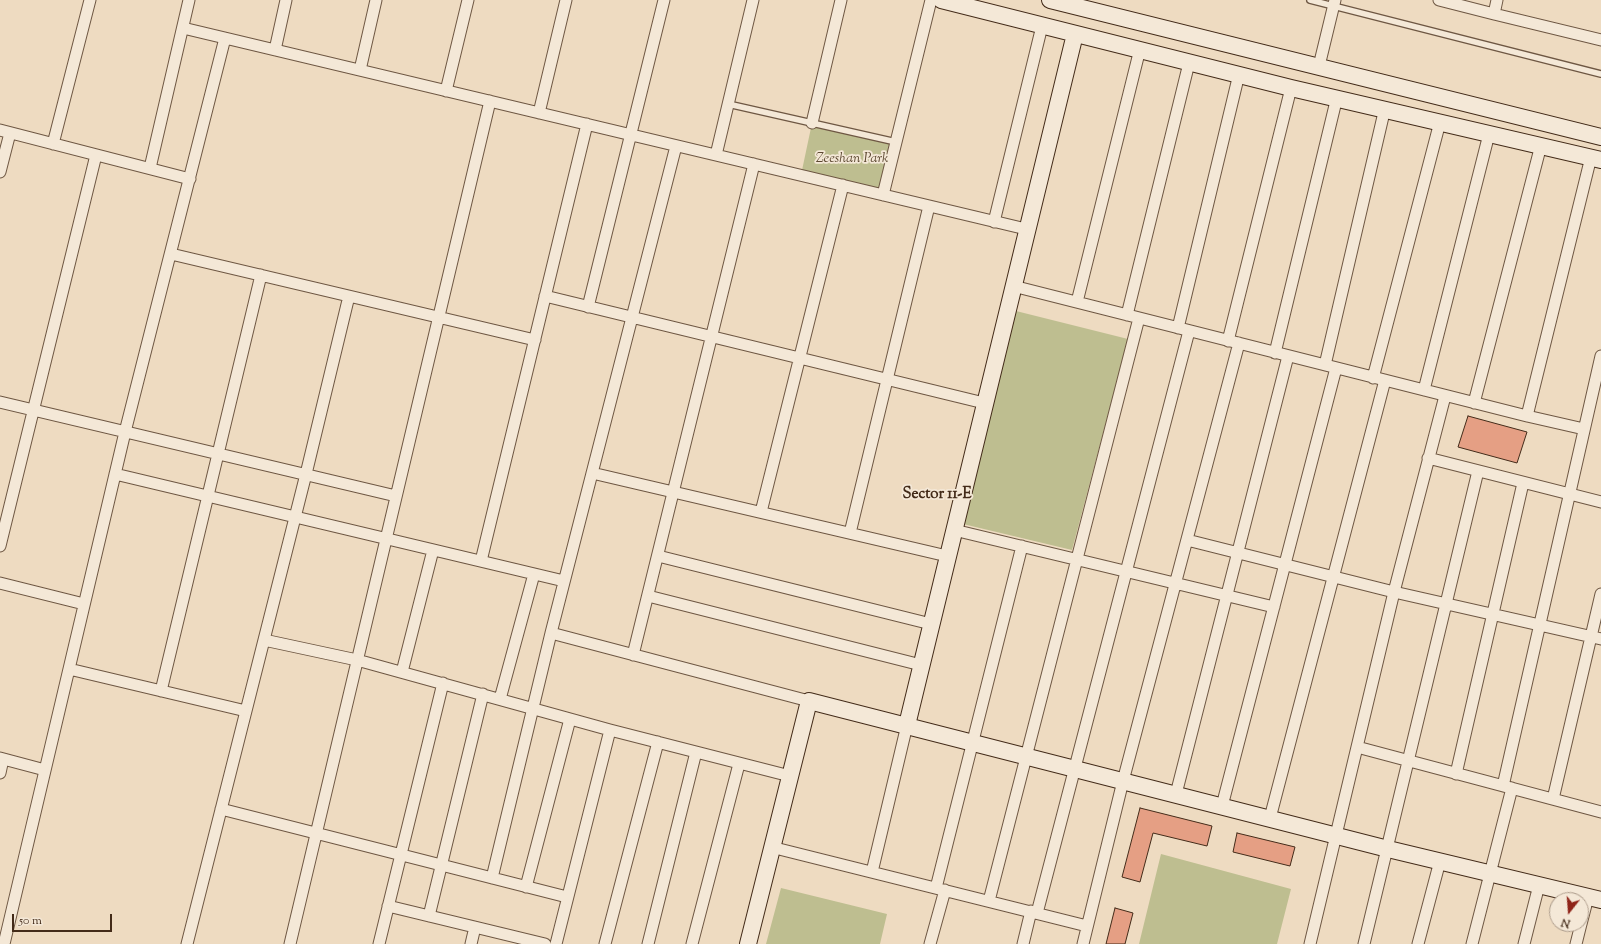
<!DOCTYPE html>
<html>
<head>
<meta charset="utf-8">
<style>
	body { margin:0 }
	#map { position:relative; width:1601px; height:944px; overflow:hidden; background:#eedbc1; font-family:"Sorts Mill Goudy",serif }
	canvas { display:block }
	.north { position:absolute; left:1549px; top:892px; width:40px; height:40px; box-sizing:border-box; background:#f4e8d7; border:1px solid #ad9c8b; border-radius:50%; rotate:197deg; font-size:11px; font-weight:700; line-height:16px; text-align:center; color:#432b19 }
	.north::after { content:''; display:block; margin:auto; width:14px; height:18px; background:#8f2418; clip-path:polygon(50% 0,100% 100%,50% 72%,0 100%) }
	.scale { position:absolute; left:12px; top:914px; width:100px; height:18px; box-sizing:border-box; border:2px solid #432b19; border-top:0; padding-left:5px; font-size:12px; line-height:14px; white-space:nowrap; color:#432b19; -webkit-text-stroke:3px #f4e8d7; paint-order:stroke }
</style>
</head>
<body>
<div id="map">
<canvas width="1601" height="944"></canvas>
<div class="north">N</div>
<div class="scale">50 m</div>
</div>
<script>
const c = document.querySelector('canvas').getContext('2d');
c.lineJoin = 'round';
function fill(path, color) { c.fillStyle = color; c.fill(path, 'evenodd'); }
const poly = rows => new Path2D(rows.map(r => 'M' + r).join(''));
function trace(path, color, width, dash) { c.strokeStyle = color; c.lineWidth = width; c.lineCap = dash ? 'butt' : 'round'; c.setLineDash(dash || []); c.stroke(path); }
function drawText(font, color, halo, rows, align = 'center') {
  c.font = font + ' "Sorts Mill Goudy",serif'; c.lineWidth = 3.5; c.setLineDash([]); c.textBaseline = 'middle'; c.strokeStyle = halo; c.fillStyle = color; for (const [text, x, y, turn = 0] of rows) {
    c.save(); c.translate(x, y); c.rotate((+turn || 0) * Math.PI / 180); c.textAlign = isNaN(turn) ? turn : align; if (halo) c.strokeText(text, 0, 0); c.fillText(text, 0, 0); c.restore();
  }
}
fill(poly([
	[812,123,896,142,883,195,801,175],
	[1016,311,1128,339,1072,550,963,524],
	[1161,854,1291,889,1277,944,1139,944],
	[781,888,887,914,880,944,766,944]
]), '#bebe90');
const building = poly([
	[1468,416,1527,432,1517,463,1458,447,1468,416],
	[1140,808,1212,826,1207,846,1153,833,1140,882,1122,877,1140,808],
	[1237,833,1295,847,1290,866,1233,852,1237,833],
	[1115,908,1133,913,1125,944,1106,944,1115,908]
]);
fill(building, '#e59f84');
trace(building, '#432b19', 1);
const lane = poly([
	[1310,0,1601,74],
	[728,104,896,142]
]);
const street = poly([
	[1439,0,1494,14,1497,0],
	[1494,14,1601,40],
	[183,28,1026,229],
	[275,50,286,0],
	[1319,66,1335,0],
	[360,70,376,0],
	[446,91,468,0],
	[539,113,566,0],
	[812,123,841,0],
	[0,130,190,179],
	[53,144,90,0],
	[716,155,753,0],
	[150,168,189,0],
	[0,172,10,133],
	[883,195,931,0],
	[994,222,1042,26],
	[171,254,535,340],
	[1013,286,1527,416,1584,429],
	[545,296,984,403],
	[1077,302,1140,49],
	[588,307,664,0],
	[1127,315,1189,63],
	[1178,328,1239,74],
	[1228,341,1291,88],
	[1275,353,1337,97],
	[1325,365,1385,108],
	[1373,378,1440,122],
	[1424,390,1489,134],
	[0,402,396,496],
	[1474,403,1541,145],
	[1527,416,1591,157],
	[1428,458,1601,502],
	[592,473,947,556],
	[115,474,564,581],
	[761,512,843,185],
	[954,530,1274,607],
	[850,533,929,206],
	[1187,540,1394,592,1601,639],
	[0,546,96,155],
	[658,556,931,624],
	[481,561,587,124],
	[0,583,84,604],
	[648,596,921,665],
	[551,633,809,701],
	[264,640,357,660,610,730,790,776],
	[633,655,754,164],
	[69,669,246,711],
	[402,672,433,550],
	[161,691,261,275],
	[500,699,534,574],
	[1357,747,1601,812],
	[0,758,45,770],
	[0,773,3,759],
	[1456,774,1523,483],
	[1503,786,1601,356],
	[1176,794,1288,356],
	[1553,799,1601,594],
	[1222,806,1336,368],
	[221,809,567,897],
	[1270,818,1385,380],
	[771,847,1087,926],
	[872,872,907,725],
	[492,878,551,633,676,146],
	[526,887,570,719],
	[936,888,1022,546],
	[989,901,1139,318],
	[388,906,545,944],
	[1037,913,1189,331],
	[429,916,483,694],
	[1581,924,1588,897],
	[4,944,125,432,225,38],
	[187,944,306,474,349,296],
	[290,944,490,101],
	[379,944,443,683],
	[471,944,475,927],
	[556,944,610,730],
	[605,944,658,742],
	[648,944,696,752],
	[692,944,739,764],
	[930,944,945,890],
	[1023,944,1031,911],
	[1083,944,1123,781,1239,343],
	[1310,944,1394,592,1445,396],
	[1364,944,1478,471],
	[1418,944,1440,861],
	[1472,944,1512,788],
	[1524,944,1539,885],
	[1576,944,1581,924]
]);
const secondary = poly([
	[941,0,1291,88,1601,160],
	[1050,0,1601,137],
	[907,725,1075,34],
	[748,944,809,701,1388,849,1601,900]
]);
trace(lane, '#6e5743', 8);
trace(street, '#6e5743', 13);
trace(secondary, '#432b19', 18);
trace(lane, '#f4e8d7', 5.5);
trace(street, '#f4e8d7', 11);
trace(secondary, '#f4e8d7', 16);
drawText('italic 14px', '#5c4831', '#f4e8d7', [
	["Zeeshan Park",852,160]
]);
drawText('bold 15px', '#432b19', '#f4e8d7', [
	["Sector 11-E",937,495]
]);
</script>
</body>
</html>
